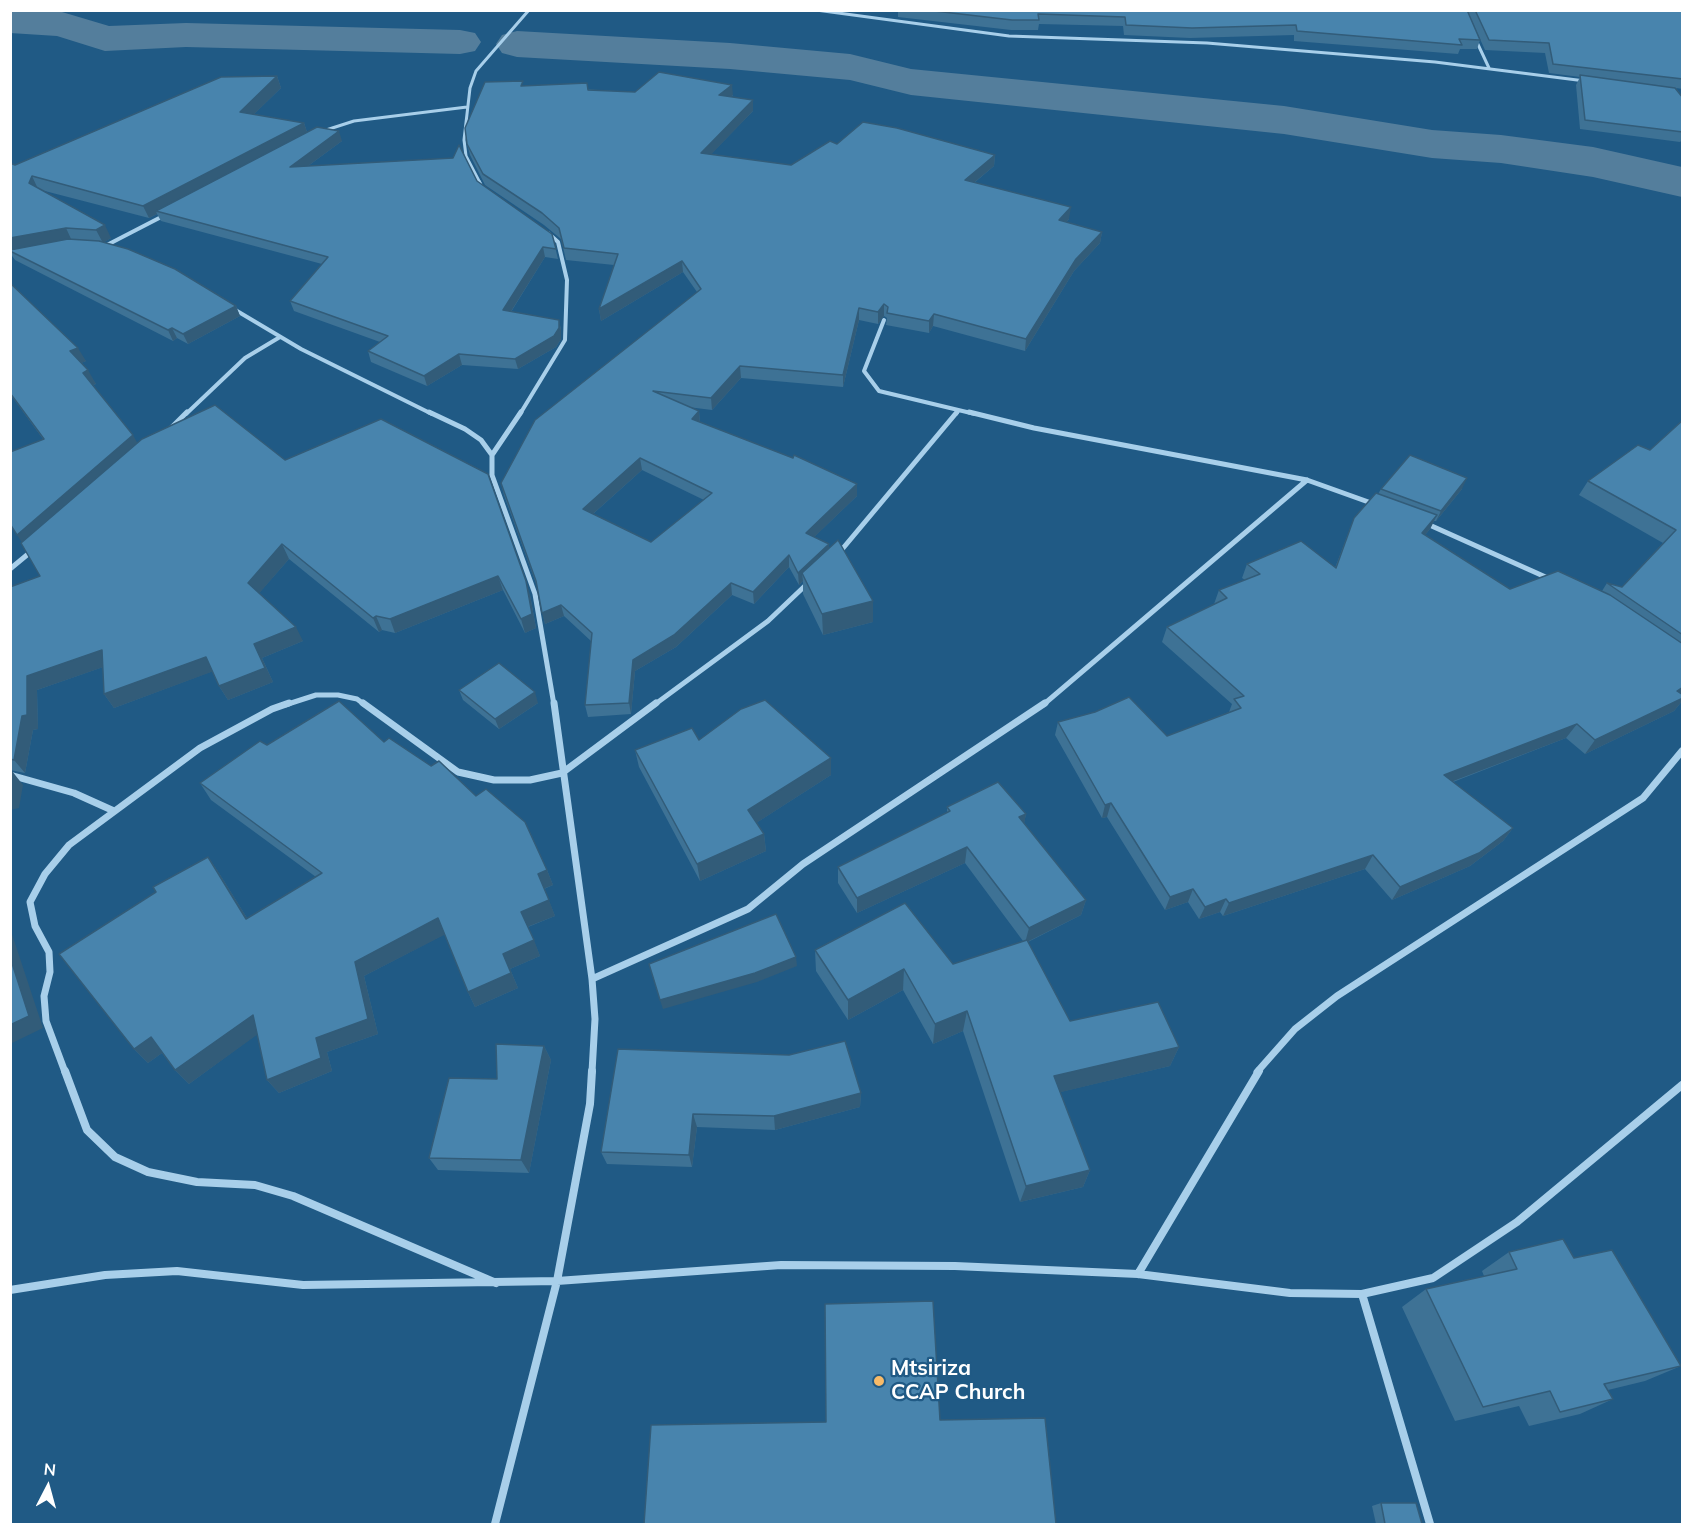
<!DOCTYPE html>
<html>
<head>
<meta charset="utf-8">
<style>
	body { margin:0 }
	#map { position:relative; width:1693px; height:1535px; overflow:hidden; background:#205a85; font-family:Mulish,sans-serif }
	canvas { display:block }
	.frame { position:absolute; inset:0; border:12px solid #fff; pointer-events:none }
	.north { position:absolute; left:18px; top:1457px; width:60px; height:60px; -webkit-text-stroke:4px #205a85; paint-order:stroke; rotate:6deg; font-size:16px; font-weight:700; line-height:24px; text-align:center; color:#fff }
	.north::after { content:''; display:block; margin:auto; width:21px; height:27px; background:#fff; clip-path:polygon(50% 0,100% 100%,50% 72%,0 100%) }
</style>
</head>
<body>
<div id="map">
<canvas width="1693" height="1535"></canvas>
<div class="frame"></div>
<div class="north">N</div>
</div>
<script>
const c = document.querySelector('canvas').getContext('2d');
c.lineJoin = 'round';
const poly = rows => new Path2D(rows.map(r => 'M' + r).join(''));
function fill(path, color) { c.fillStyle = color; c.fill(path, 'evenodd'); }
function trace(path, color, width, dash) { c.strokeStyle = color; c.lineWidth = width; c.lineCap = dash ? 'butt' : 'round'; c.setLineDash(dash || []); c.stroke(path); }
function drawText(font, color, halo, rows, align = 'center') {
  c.font = font + ' Mulish,sans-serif'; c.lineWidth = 4.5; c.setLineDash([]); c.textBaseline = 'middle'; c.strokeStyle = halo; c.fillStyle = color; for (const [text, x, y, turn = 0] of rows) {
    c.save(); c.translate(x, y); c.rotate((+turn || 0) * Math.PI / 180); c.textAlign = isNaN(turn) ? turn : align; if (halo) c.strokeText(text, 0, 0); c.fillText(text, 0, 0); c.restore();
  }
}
fill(poly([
	[10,10,62,12,109,26,186,23,460,30,475,33,481,42,475,51,460,54,186,47,105,51,57,36,10,33,10,10],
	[517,31,730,43,850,54,911,69,1284,106,1432,130,1501,135,1593,147,1682,167,1682,197,1593,177,1501,163,1432,158,1284,134,911,95,850,80,730,69,517,57,502,53,496,44,502,35,517,31]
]), '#547e9c');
trace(poly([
	[816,10,1009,36,1207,43,1435,62,1585,81],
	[1475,38,1489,68],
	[323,131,354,121,467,107],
	[480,183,466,156,464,140,470,88,476,71,529,10]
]), '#a8cfea', 3);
trace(poly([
	[479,182,482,188],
	[105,246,165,215],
	[232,308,301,349,432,414],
	[884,320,864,371,879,391,975,414],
	[186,414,245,358,280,337],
	[520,414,565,340,567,280,558,242,548,233],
	[956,414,958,411]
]), '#a8cfea', 4);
trace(poly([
	[429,412,465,429,481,440,492,455],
	[521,412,492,455,492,475,535,594,554,705],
	[969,412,1034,428,1307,480,1374,504],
	[171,428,187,412],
	[1425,523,1550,579],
	[839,553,957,412],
	[10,569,33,550],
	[285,705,316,695,338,695,357,699,365,705],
	[654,705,768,621,808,583],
	[1043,705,1307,480]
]), '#a8cfea', 5);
trace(poly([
	[363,703,458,772,494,780,530,780,562,773,656,703],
	[554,703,592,979,595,1019,592,1072],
	[10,775,74,793,114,811],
	[592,979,748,909,803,864,1045,703],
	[65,1072,46,1021,44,996,50,972,49,952,35,926,30,902,45,874,69,845,200,748,272,709,289,703],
	[1257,1072,1295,1029,1337,996,1643,798,1682,751]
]), '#a8cfea', 7);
trace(poly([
	[65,1071,87,1130,115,1157,148,1172,197,1182,255,1185,293,1196,496,1283],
	[1138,1274,1259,1071],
	[10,1290,105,1275,177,1271,303,1285,557,1281,781,1265,955,1266,1138,1274,1290,1293,1362,1294,1433,1278,1517,1222,1682,1085],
	[1362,1294,1430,1524],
	[495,1524,557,1281,590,1104,592,1071]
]), '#a8cfea', 8);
fill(poly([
	[898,10,1467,10,1480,40,1477,49,1460,49,1458,54,1294,41,1294,35,1190,38,1124,35,1123,26,1039,24,1038,30,1011,30,898,17],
	[1467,10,1683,10,1683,89,1676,88,1683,98,1683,139,1680,142,1580,129,1576,85,1580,77,1549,73,1545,53,1485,50],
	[277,76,281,88,254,114,304,123,307,132,342,141,308,166,477,181,552,234,558,259,545,257,511,312,559,320,561,330,561,339,556,347,518,369,462,365,427,386,371,362,368,351,380,342,294,311,290,301,322,264,161,221,157,214,149,218,41,190,111,238,104,242,236,306,240,316,188,344,177,338,173,341,15,260,10,253,10,163,15,165],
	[524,86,635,92,733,95,731,97,753,111,711,154,791,165,837,144,995,155,994,166,974,183,1069,219,1066,222,1102,232,1100,243,1074,271,1025,351,933,326,929,333,886,325,887,318,884,316,878,324,859,320,843,387,741,378,712,410,688,407,699,411,700,422,857,484,857,496,814,537,829,548,873,601,873,622,823,635,803,594,803,581,799,585,789,567,754,604,732,595,676,647,635,671,631,714,588,717,585,705,591,641,564,616,545,624,537,586,504,495,501,483,697,292,683,272,601,321,599,309,614,265,566,260,561,239,544,225,485,185,470,155,467,144],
	[642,470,704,500,651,542,593,514],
	[10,283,86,361,81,363,96,384,93,385,137,443,285,460,530,595,536,628,525,633,503,590,395,633,382,630,379,632,289,559,259,593,303,641,262,658,273,682,228,700,219,686,213,671,114,708,104,694,103,667,37,690,38,729,33,730,25,773,10,770,10,587,40,576,22,543,43,439,10,394],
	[1683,420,1683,693,1681,694,1683,695,1683,700,1674,711,1585,754,1566,738,1453,782,1513,828,1503,841,1470,866,1392,900,1365,869,1223,916,1220,912,1199,919,1188,902,1165,910,1107,817,1102,818,1055,735,1058,722,1167,736,1229,712,1232,704,1162,642,1167,627,1214,604,1219,590,1245,580,1242,578,1247,564,1335,568,1354,518,1378,494,1381,489,1462,489,1436,521,1434,521,1430,529,1425,535,1510,589,1602,591,1607,583,1622,587,1663,543,1579,495,1588,481,1650,450],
	[459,690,538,703,499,729,463,700],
	[699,740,831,775,756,823,764,834,766,851,700,881,639,767,635,750],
	[384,742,547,870,553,885,544,889,555,916,528,927,540,956,510,969,518,988,475,1007,468,992,445,934,364,976,378,1034,327,1052,332,1071,279,1093,267,1080,257,1034,189,1084,175,1070,162,1053,148,1063,134,1049,156,892,208,857,219,873,247,918,316,877,211,800,200,783,267,745],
	[947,807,1026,814,1024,823,1086,900,1081,915,1028,942,1070,1021,1179,1047,1170,1066,1060,1092,1090,1170,1083,1187,1020,1202,963,1031,933,1044,903,990,848,1020,816,971,815,950,953,964,1023,941,965,863,857,913,838,883,838,867,947,813],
	[544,1046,551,1060,529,1173,438,1170,429,1158,497,1079],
	[618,1049,861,1093,860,1107,775,1130,697,1127,692,1167,607,1164,601,1152],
	[1509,1252,1574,1258,1681,1366,1645,1381,1608,1390,1613,1399,1580,1414,1529,1426,1519,1406,1455,1421,1402,1307,1426,1289,1484,1276,1482,1271],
	[1381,1503,1422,1524,1376,1524,1372,1506]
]), '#3e7295');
fill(poly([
	[277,76,281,88,244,124,240,112],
	[732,85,733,95,720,105,719,95],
	[753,100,753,111,702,164,701,153],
	[304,123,308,135,156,211,157,214,149,218,143,206],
	[339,131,342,141,293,177,290,167],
	[995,155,994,166,964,191,965,180],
	[32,176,38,189,29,183],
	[1071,207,1069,219,1057,231,1059,220],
	[105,225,111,238,103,243,96,230],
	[66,228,72,241,10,251,10,238],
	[1102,232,1100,243,1074,271,1025,351,1026,339,1076,259],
	[543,247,545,257,505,321,503,310],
	[682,261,683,272,601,321,599,309],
	[884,304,884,316,878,324,878,312],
	[236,306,240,316,188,344,183,334],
	[859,308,859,320,843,387,843,375],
	[934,314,933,326,929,333,929,321],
	[559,320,561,330,561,339,556,347,518,369,515,359],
	[172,328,177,338,173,341,168,330],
	[78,348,86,361,77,365,70,351],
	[459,354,462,365,427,386,424,376],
	[740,366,741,378,712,410,711,398],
	[88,370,96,384,90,386,83,373],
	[699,411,700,423,692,419],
	[133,435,140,448,26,549,17,535],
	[640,458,642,470,585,521,583,509],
	[1467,478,1462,489,1436,521,1441,511],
	[857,484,857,496,806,545,806,533],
	[1437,515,1430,529,1415,547,1422,533],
	[282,544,289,559,256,597,248,583],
	[829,544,829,556,802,573,803,581,799,585,798,573],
	[789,555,789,567,754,604,753,592],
	[498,576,503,590,395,633,390,619],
	[526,581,530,595,536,628,525,633,521,619],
	[731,583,732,595,676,647,635,671,631,714,629,703,633,660],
	[873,601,873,622,823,635,822,614],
	[561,605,564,616,545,624,542,613],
	[376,616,382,630,379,632,373,618],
	[296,627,303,641,262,658,273,682,228,700,219,686,254,644],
	[102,650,112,664,37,690,38,729,33,730,25,773,14,760,27,676],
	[206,657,214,671,114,708,104,694],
	[1683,687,1683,693,1666,704,1677,691],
	[535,692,538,703,499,729,495,719],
	[1683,698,1683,700,1674,711,1585,754,1595,740],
	[1577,724,1566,738,1435,788,1444,775],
	[831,758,831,775,750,827,748,810],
	[12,771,23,785,19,808,10,810,10,778],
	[1111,803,1107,817,1102,818,1105,805],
	[1026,814,1023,830,1019,817],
	[1513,828,1503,841,1470,866,1392,900,1400,887],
	[764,834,766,851,700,881,697,864],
	[967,847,965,863,857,913,857,898],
	[1373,855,1365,869,1223,916,1229,903],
	[208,857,219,873,257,934,246,919],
	[547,870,553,885,543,889,538,874],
	[1193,889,1188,902,1165,910,1170,897],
	[1226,899,1220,912,1199,919,1205,907],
	[549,900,555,916,527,927,521,912],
	[1086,900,1081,915,1025,943,1029,928],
	[438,918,446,934,364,976,378,1034,327,1052,332,1071,279,1093,267,1080,355,962],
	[10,928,43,1028,10,1044],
	[534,940,540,956,510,969,518,988,475,1007,468,992,503,954],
	[796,957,797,966,757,982,663,1009,660,1000],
	[904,969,903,990,848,1020,848,1000],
	[967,1011,963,1031,933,1044,935,1024],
	[253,1015,265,1029,189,1084,175,1070],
	[151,1037,165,1051,148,1063,134,1049],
	[544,1046,551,1060,529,1173,521,1160],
	[1179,1047,1170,1066,1049,1095,1054,1076],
	[861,1093,860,1107,775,1130,774,1116],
	[693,1114,697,1127,692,1167,689,1155],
	[1090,1170,1083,1187,1020,1202,1026,1186]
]), '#325c79');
const building = poly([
	[926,10,1467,10,1480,40,1459,39,1462,45,1297,31,1296,25,1192,28,1126,25,1125,17,1038,14,1039,20,1012,20,926,10],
	[1475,10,1683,10,1683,79,1553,64,1549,43,1489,40,1475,10],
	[659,72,732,85,719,95,753,100,701,153,791,165,830,141,837,144,863,122,897,128,995,155,965,180,1071,207,1059,220,1102,232,1076,259,1026,339,934,314,929,321,887,313,888,307,884,304,878,312,859,308,843,375,740,366,711,398,653,391,699,411,692,419,793,458,794,455,857,484,806,533,829,544,798,573,789,555,753,592,731,583,674,635,633,660,629,703,585,705,592,633,561,605,542,613,536,581,501,483,535,420,701,289,682,261,599,309,618,254,564,248,559,228,542,213,483,174,467,144,465,128,485,82,523,81,521,86,587,83,588,90,635,92,659,72],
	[640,458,712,493,651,542,583,509,640,458],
	[1580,75,1675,88,1683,98,1683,132,1585,120,1580,75],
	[277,76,240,112,304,123,143,206,32,176,29,183,105,225,96,230,66,228,10,238,10,163,15,165,221,77,277,76],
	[317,127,339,131,290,167,453,158,459,145,477,181,552,234,556,249,543,247,503,310,559,320,559,328,554,336,515,359,459,354,424,376,368,351,388,336,290,301,328,257,156,211,317,127],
	[68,239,99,241,128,249,175,269,236,306,183,334,172,328,168,330,10,251,10,250,68,239],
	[10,283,78,348,70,351,88,370,83,373,133,435,17,535,10,524,10,452,44,439,10,393,10,283],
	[215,405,285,460,381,419,488,474,526,581,532,614,521,619,498,576,390,619,376,616,373,618,282,544,248,583,296,627,254,644,265,668,219,686,206,657,104,694,102,650,27,676,27,715,22,716,14,760,10,759,10,587,40,576,21,543,142,439,215,405],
	[1683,420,1683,635,1607,583,1622,587,1676,530,1588,481,1638,445,1650,450,1683,420],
	[1410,455,1467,478,1441,511,1381,489,1410,455],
	[1376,493,1437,515,1422,533,1510,589,1558,571,1610,595,1683,644,1683,687,1677,691,1683,695,1683,698,1595,740,1577,724,1444,775,1513,828,1479,853,1400,887,1373,855,1229,903,1226,899,1205,907,1193,889,1170,897,1111,803,1105,805,1058,722,1095,712,1129,697,1167,736,1241,708,1234,699,1244,696,1167,627,1227,598,1219,590,1260,574,1247,564,1301,541,1336,568,1354,518,1376,493],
	[838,540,873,601,822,614,802,573,838,540],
	[499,663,535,692,495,719,459,690,499,663],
	[765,700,831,758,748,810,764,834,697,864,635,750,692,728,699,740,741,709,765,700],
	[339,701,384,742,389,738,431,766,439,761,476,796,486,789,525,822,547,870,538,874,549,900,521,912,534,940,503,954,511,973,468,992,438,918,355,962,368,1019,316,1038,321,1058,267,1080,253,1015,175,1070,151,1037,134,1049,59,954,156,892,153,887,208,857,246,919,322,873,200,783,260,741,267,745,339,701],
	[998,782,1026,814,1019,817,1086,900,1029,928,967,847,857,898,838,867,950,811,947,807,998,782],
	[905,903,953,964,1027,940,1070,1021,1158,1002,1179,1047,1054,1076,1090,1170,1026,1186,967,1011,935,1024,904,969,848,1000,815,950,905,903],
	[776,914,796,957,755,973,660,1000,649,964,776,914],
	[10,957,29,1016,10,1025,10,957],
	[845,1041,861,1093,774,1116,693,1114,689,1155,601,1152,618,1049,789,1055,845,1041],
	[496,1044,544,1046,521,1160,429,1158,449,1078,497,1079,496,1044],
	[1563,1239,1574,1258,1612,1250,1681,1366,1604,1384,1613,1399,1560,1412,1550,1391,1483,1407,1426,1289,1517,1269,1509,1252,1563,1239],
	[933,1301,940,1420,1045,1418,1056,1524,644,1524,651,1425,826,1422,825,1304,933,1301],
	[1381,1503,1416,1503,1422,1524,1385,1524,1381,1503]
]);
fill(building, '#4884ad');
trace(building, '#325c79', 1.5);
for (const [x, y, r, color] of [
	[879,1381,6,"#f7ba68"]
]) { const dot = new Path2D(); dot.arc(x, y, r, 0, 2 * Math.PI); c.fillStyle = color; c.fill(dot); trace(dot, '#205a85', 2); }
drawText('bold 21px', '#fff', '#205a85', [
	["Mtsiriza",891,1369],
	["CCAP Church",891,1393]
], 'left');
</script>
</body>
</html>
